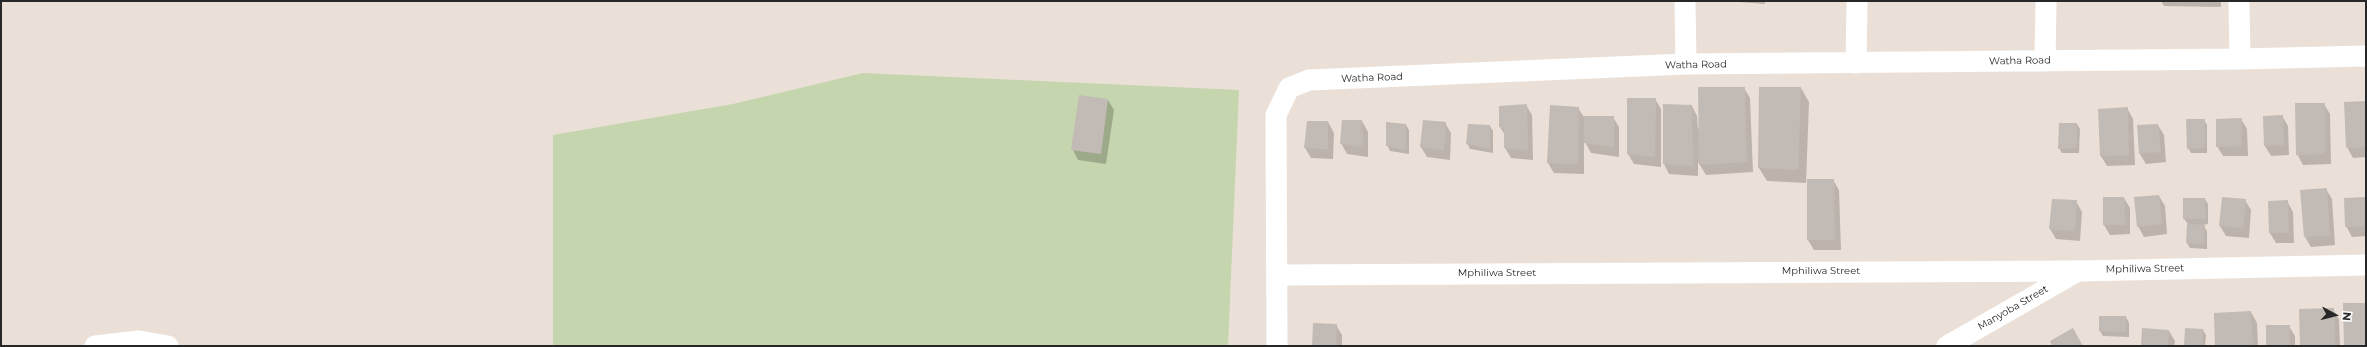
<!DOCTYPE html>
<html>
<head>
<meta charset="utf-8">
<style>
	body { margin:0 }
	#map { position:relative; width:2367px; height:347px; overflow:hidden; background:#ebe0d7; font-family:Montserrat,sans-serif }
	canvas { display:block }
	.frame { position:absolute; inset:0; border:2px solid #272727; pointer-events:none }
	.north { position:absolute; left:2315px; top:295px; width:40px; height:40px; -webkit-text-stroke:3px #fff; paint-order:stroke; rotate:97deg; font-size:11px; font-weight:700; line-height:16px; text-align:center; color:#272727 }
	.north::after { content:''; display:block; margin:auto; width:14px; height:18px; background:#272727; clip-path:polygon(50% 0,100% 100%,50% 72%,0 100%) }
</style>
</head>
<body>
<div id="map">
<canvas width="2367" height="347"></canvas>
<div class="frame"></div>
<div class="north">N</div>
</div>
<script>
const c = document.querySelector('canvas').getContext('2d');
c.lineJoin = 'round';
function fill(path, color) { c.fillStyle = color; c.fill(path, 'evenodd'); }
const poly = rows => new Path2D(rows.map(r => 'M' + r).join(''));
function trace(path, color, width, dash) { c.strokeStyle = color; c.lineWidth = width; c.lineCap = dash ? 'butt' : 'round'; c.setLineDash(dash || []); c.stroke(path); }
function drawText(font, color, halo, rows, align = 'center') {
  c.font = font + ' Montserrat,sans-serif'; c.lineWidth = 3.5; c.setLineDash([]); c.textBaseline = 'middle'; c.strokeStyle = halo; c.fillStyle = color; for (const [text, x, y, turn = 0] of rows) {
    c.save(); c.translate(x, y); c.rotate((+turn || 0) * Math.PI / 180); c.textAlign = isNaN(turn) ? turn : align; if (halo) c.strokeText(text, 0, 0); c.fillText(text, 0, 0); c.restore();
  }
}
fill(poly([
	[863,73,1239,90,1228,346,553,346,553,135,733,104]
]), '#c5d5ad');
fill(poly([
	[1725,1,1765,1,1765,4],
	[2161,1,2221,1,2221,7,2164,6],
	[1744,88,1750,98,1753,172,1706,175,1698,162,1698,176,1669,174,1664,164,1692,106,1697,116,1698,129,1700,129],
	[1801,88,1809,102,1806,183,1767,181,1759,168],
	[1655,99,1661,109,1661,167,1634,164,1628,154],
	[1108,100,1114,110,1106,164,1078,160,1073,150],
	[2366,103,2366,157,2353,158,2347,147],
	[2324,104,2330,114,2331,164,2303,165,2297,154],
	[1526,105,1532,115,1533,160,1511,158,1505,148,1505,135,1500,127],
	[1578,108,1584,117,1613,117,1619,127,1619,157,1591,153,1584,140,1584,174,1554,173,1548,163],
	[2127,108,2133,119,2135,165,2107,166,2101,156],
	[2282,116,2288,126,2289,155,2271,156,2265,146],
	[2241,119,2247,129,2248,156,2223,156,2217,146],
	[2204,120,2207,125,2207,153,2191,153,2188,148],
	[1362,121,1368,132,1368,157,1347,154,1341,143],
	[1328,122,1334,133,1333,159,1311,158,1305,148],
	[1445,123,1451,133,1450,160,1427,157,1421,147],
	[2077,124,2080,129,2079,153,2062,153,2059,148],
	[1406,125,1409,130,1409,154,1390,151,1387,145],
	[2158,125,2164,135,2166,162,2146,164,2140,154],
	[1490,126,1493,131,1493,153,1470,149,1467,143],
	[1808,180,1833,180,1839,190,1841,250,1814,250,1808,240],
	[2326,189,2332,199,2335,245,2311,247,2305,237,2301,191],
	[2159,196,2165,206,2167,234,2144,237,2138,226],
	[2124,198,2130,208,2130,234,2110,235,2104,225],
	[2366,198,2366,236,2352,237,2346,226],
	[2205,199,2208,204,2208,224,2197,226,2204,226,2207,231,2207,249,2190,248,2187,243,2188,224,2184,219],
	[2245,200,2251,210,2249,238,2226,236,2220,226],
	[2076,201,2082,212,2080,241,2056,239,2050,229],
	[2287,201,2293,212,2294,243,2276,243,2270,233],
	[2333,309,2339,319,2340,346,2301,346],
	[2251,312,2257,323,2258,346,2216,346],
	[2100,317,2126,317,2129,323,2129,337,2103,336,2100,331],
	[1336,325,1342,335,1342,346,1313,346],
	[2289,326,2295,336,2295,346,2267,346],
	[2203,330,2206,335,2205,346,2185,346],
	[2169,331,2175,341,2174,346,2142,346]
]), '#0003');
fill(poly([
	[1698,87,1745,87,1747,162,1699,165],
	[1759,87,1801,87,1798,170,1758,168],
	[1079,95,1108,99,1101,154,1071,150],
	[1627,98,1656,98,1655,157,1627,154],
	[2366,101,2366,147,2346,148,2344,102],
	[2295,103,2325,103,2325,154,2296,155],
	[1527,104,1528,150,1504,148,1504,128,1499,127,1499,106],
	[1663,104,1692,105,1693,166,1663,164],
	[1550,105,1579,107,1578,164,1547,163],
	[2128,107,2129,155,2100,156,2098,109],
	[2283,115,2284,145,2264,146,2263,116],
	[1584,116,1614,116,1614,147,1584,143],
	[2242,118,2242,146,2216,147,2216,119],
	[2186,119,2205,119,2205,148,2187,149],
	[1342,120,1362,120,1363,147,1340,144],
	[1423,120,1446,122,1444,150,1420,147],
	[1307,121,1328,121,1328,149,1304,148],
	[1386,122,1406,124,1406,150,1386,146],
	[2059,123,2077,123,2077,148,2058,149],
	[1468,124,1490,125,1490,149,1466,144],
	[2158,124,2161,152,2139,154,2137,125],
	[1807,179,1834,179,1835,240,1807,240],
	[2327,188,2330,235,2304,237,2300,190],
	[2159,195,2162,224,2137,227,2134,197],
	[2103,197,2124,197,2125,225,2103,225],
	[2222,197,2246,199,2243,228,2219,226],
	[2366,197,2366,226,2345,227,2344,198],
	[2183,198,2205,198,2206,219,2183,219],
	[2052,199,2077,200,2075,231,2049,229],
	[2288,200,2289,233,2269,233,2268,201],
	[2187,224,2205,225,2204,244,2186,243],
	[2343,303,2366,303,2366,346,2344,346],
	[2334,308,2335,346,2300,346,2299,309],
	[2251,311,2253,346,2215,346,2214,313],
	[2099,316,2126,316,2126,332,2099,331],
	[1313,323,1337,324,1336,346,1312,346],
	[2266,325,2290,325,2290,346,2266,346],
	[2073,328,2083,346,2052,346,2050,341],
	[2142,328,2169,330,2168,346,2141,346],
	[2185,328,2203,329,2203,346,2184,346]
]), '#c2bab4');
trace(poly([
	[1685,1,1686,64],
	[2239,1,2240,59],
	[2045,61,2046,1],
	[1856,63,1857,1],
	[1277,275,2079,271,2366,265],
	[95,346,139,341,168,346],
	[1277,346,1276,115,1289,88,1309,80,1686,64,2240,59,2366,56],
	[1947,346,2078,271]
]), '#fff', 21);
drawText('10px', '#272727', '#fff', [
	["Watha Road",2020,61,-1],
	["Watha Road",1696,65,-1],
	["Watha Road",1372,78,-2],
	["Mphiliwa Street",2145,269,-1],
	["Mphiliwa Street",1821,271],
	["Mphiliwa Street",1497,273],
	["Manyoba Street",2013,308,-30]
]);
</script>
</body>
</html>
